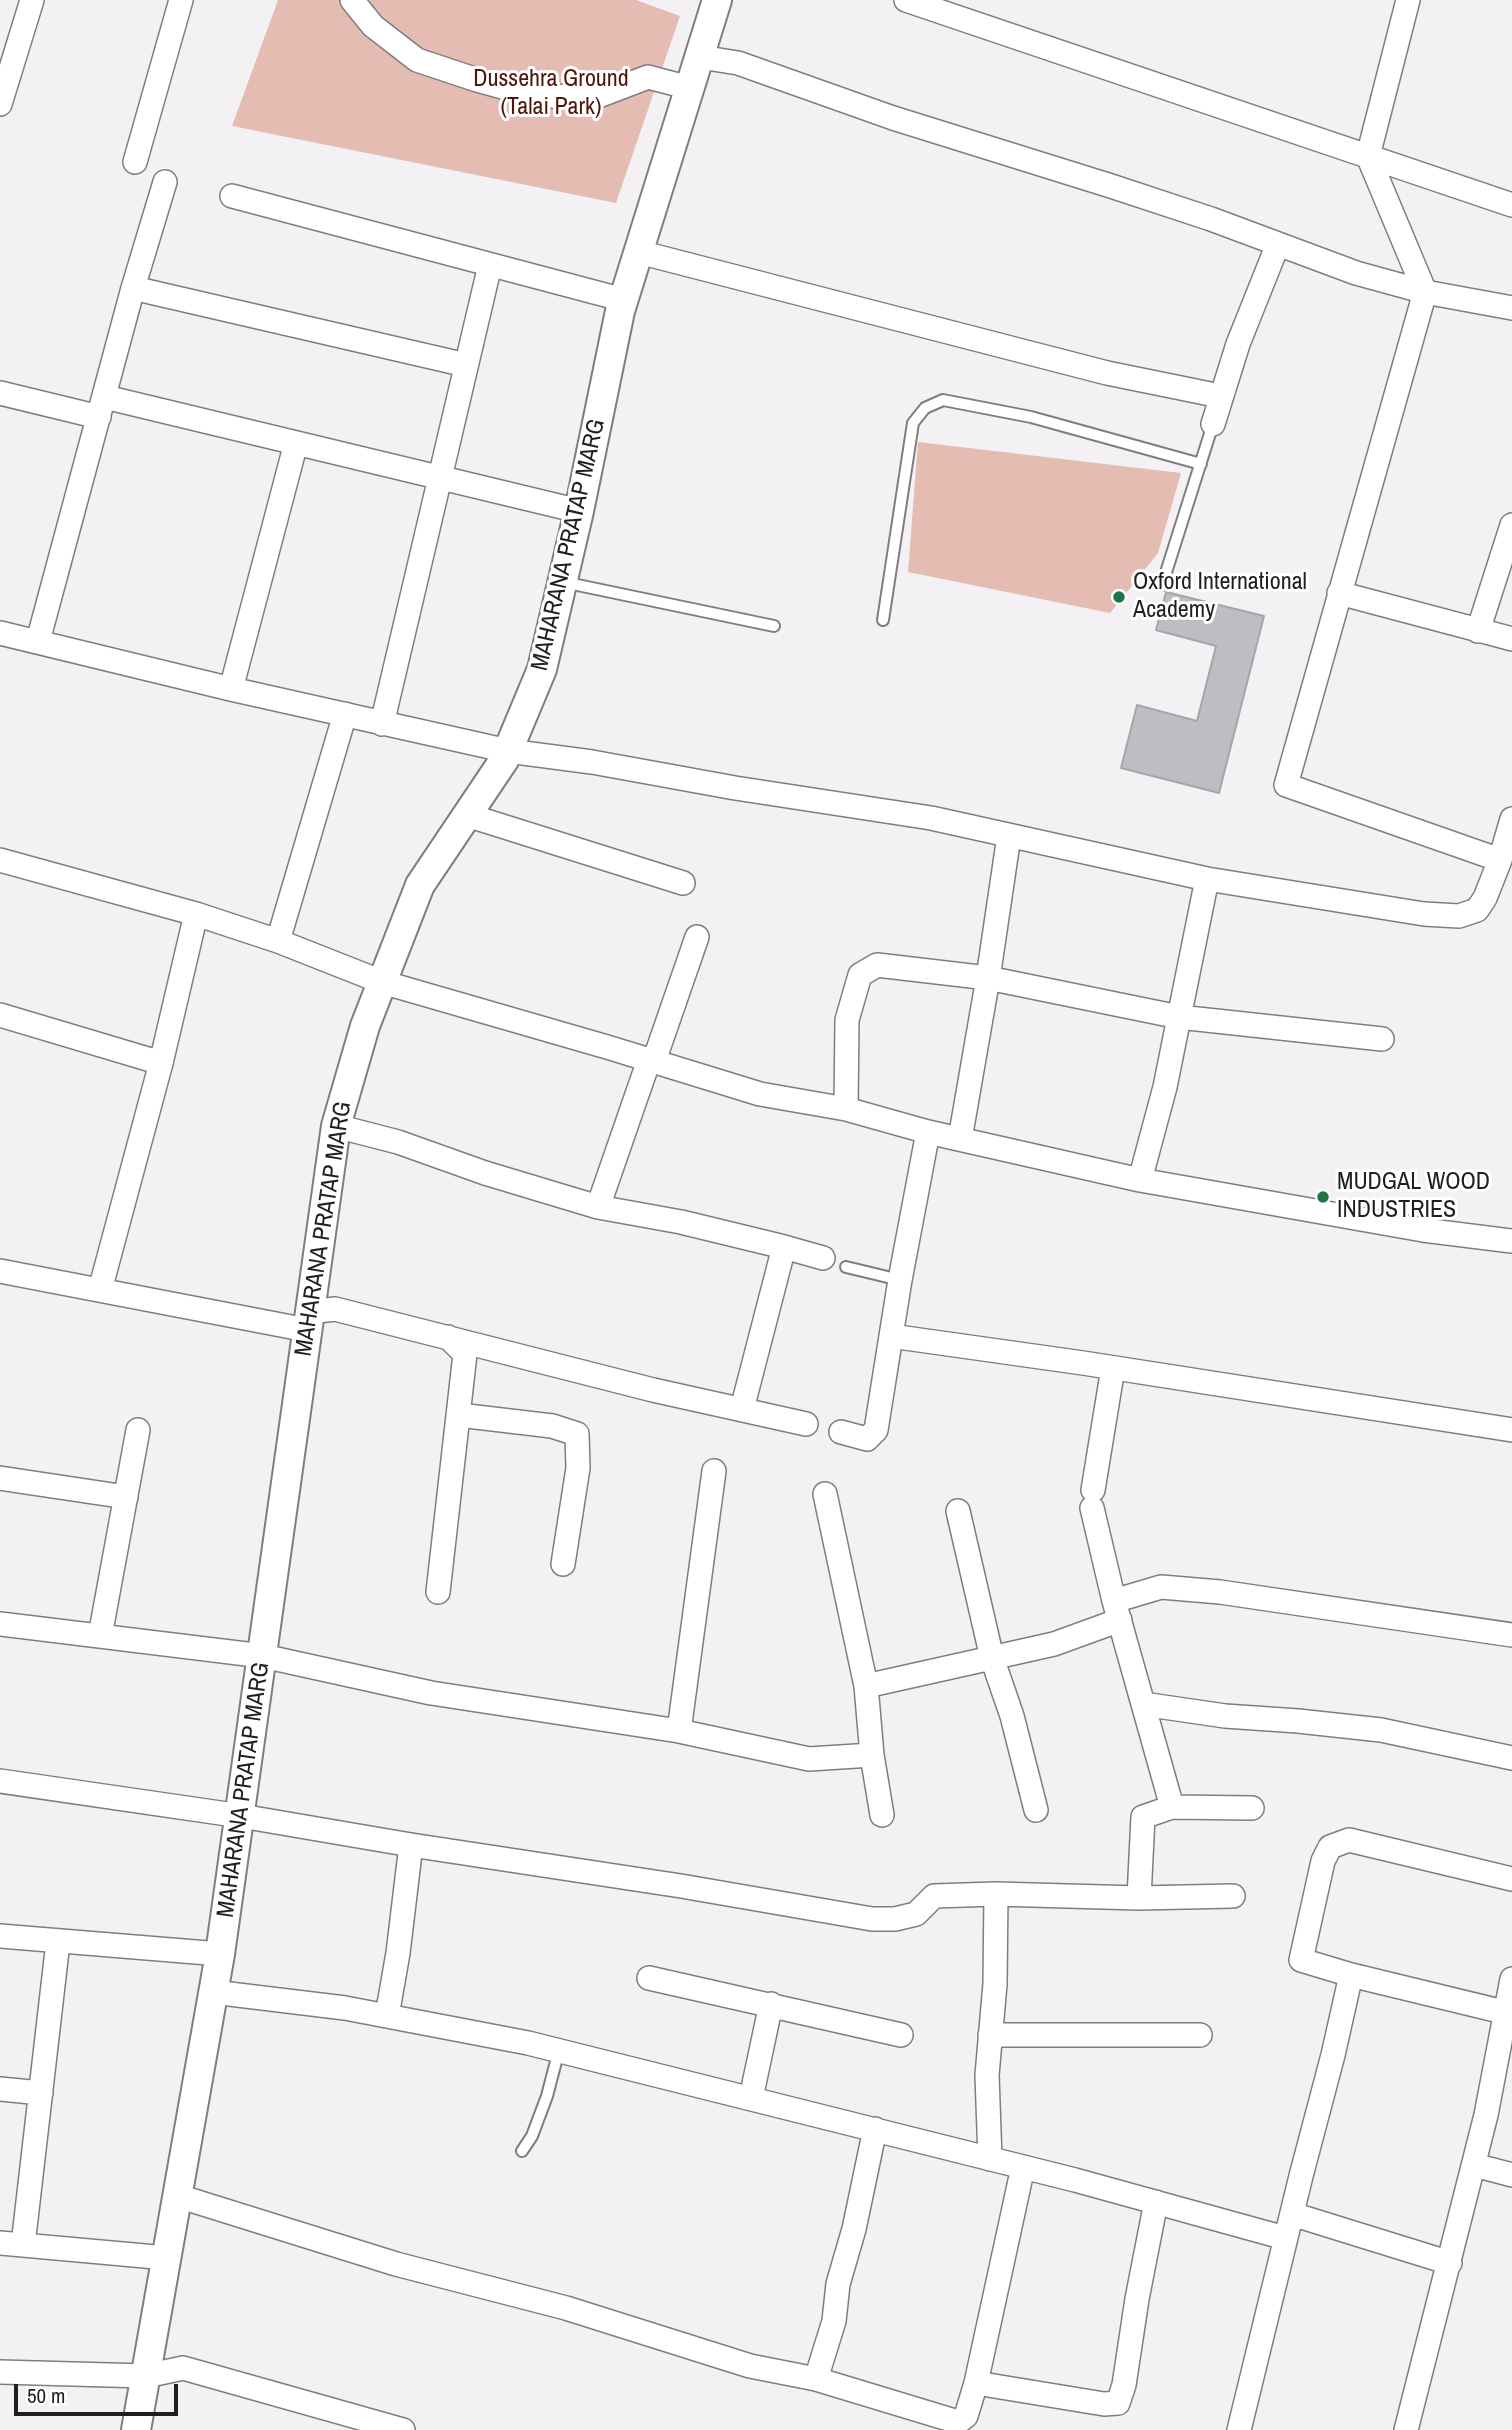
<!DOCTYPE html>
<html>
<head>
<meta charset="utf-8">
<style>
	body { margin:0 }
	#map { position:relative; width:1512px; height:2430px; overflow:hidden; background:#f4f1f4; font-family:"Archivo Narrow",sans-serif }
	canvas { display:block }
	.scale { position:absolute; left:14px; top:2384px; width:164px; height:32px; box-sizing:border-box; border:4px solid #201e20; border-top:0; padding-left:9px; font-size:21px; line-height:24px; white-space:nowrap; color:#201e20; -webkit-text-stroke:5px #fff; paint-order:stroke }
</style>
</head>
<body>
<div id="map">
<canvas width="1512" height="2430"></canvas>
<div class="scale">50 m</div>
</div>
<script>
const c = document.querySelector('canvas').getContext('2d');
c.lineJoin = 'round';
function fill(path, color) { c.fillStyle = color; c.fill(path, 'evenodd'); }
const poly = rows => new Path2D(rows.map(r => 'M' + r).join(''));
function trace(path, color, width, dash) { c.strokeStyle = color; c.lineWidth = width; c.lineCap = dash ? 'butt' : 'round'; c.setLineDash(dash || []); c.stroke(path); }
function drawText(font, color, halo, rows, align = 'center') {
  c.font = font + ' "Archivo Narrow",sans-serif'; c.lineWidth = 6; c.setLineDash([]); c.textBaseline = 'middle'; c.strokeStyle = halo; c.fillStyle = color; for (const [text, x, y, turn = 0] of rows) {
    c.save(); c.translate(x, y); c.rotate((+turn || 0) * Math.PI / 180); c.textAlign = isNaN(turn) ? turn : align; if (halo) c.strokeText(text, 0, 0); c.fillText(text, 0, 0); c.restore();
  }
}
fill(poly([
	[278,0,636,0,680,16,616,203,232,126],
	[918,442,1181,473,1158,553,1110,613,908,572]
]), '#e4bcb2');
const building = poly([
	[1166,592,1264,616,1219,793,1121,768,1137,705,1197,721,1216,646,1156,630,1166,592]
]);
fill(building, '#bebec2');
trace(building, '#a6a5a9', 2);
const service = poly([
	[563,582,774,626],
	[1162,585,1213,424],
	[883,620,913,423,925,408,943,400,1031,417,1201,464],
	[846,1267,900,1280],
	[522,2151,532,2136,547,2096,559,2050]
]);
const minor = poly([
	[352,0,373,26,417,60,477,80,531,95,593,98,648,77,690,88],
	[906,0,1512,205],
	[1408,0,1368,156,1425,292,1286,785,1500,860],
	[700,57,738,63,893,118,1111,186,1211,219,1356,273,1425,292,1512,308],
	[0,104,32,0],
	[135,162,181,0],
	[232,196,624,300],
	[639,252,1107,373,1220,396],
	[133,288,466,365],
	[0,393,99,417],
	[105,397,579,511],
	[1213,424,1238,344,1278,244],
	[1339,593,1512,639],
	[1478,631,1512,525],
	[0,633,231,689,508,751,592,762,735,788,931,818,1207,879,1165,1087,1140,1180],
	[38,641,133,288,165,182],
	[231,689,296,443],
	[382,724,490,265],
	[467,815,683,883],
	[0,860,196,914,278,941,382,982,607,1047,760,1094,846,1109,928,1132,1140,1180,1423,1230,1512,1241],
	[1207,879,1424,914,1459,916,1477,910,1485,898,1500,860,1512,819],
	[278,941,345,714],
	[0,1015,161,1063],
	[654,1061,697,937],
	[846,1109,847,1020,860,975,877,965,988,978,1179,1017,1382,1039],
	[336,1126,398,1142,485,1173,598,1207,681,1222,784,1247,742,1409],
	[928,1132,900,1280,891,1336,1083,1363,1512,1430],
	[960,1139,988,978,1009,836],
	[598,1207,649,1060],
	[784,1247,823,1258],
	[0,1271,307,1330],
	[100,1290,161,1063,196,914],
	[309,1312,335,1309,653,1390,806,1424],
	[459,1415,552,1426,577,1434,578,1468,563,1564],
	[841,1432,867,1439,876,1430,891,1336],
	[0,1478,126,1497],
	[1093,1490,1113,1368],
	[825,1494,866,1686,872,1755,882,1815],
	[1092,1508,1114,1601,1172,1807],
	[958,1511,992,1658,1012,1716,1036,1810],
	[438,1592,465,1354,448,1337],
	[1114,1601,1161,1587,1220,1592,1512,1635],
	[0,1624,263,1656,431,1693,679,1731,809,1759,872,1755],
	[100,1636,138,1430],
	[866,1686,1054,1644,1120,1620],
	[1143,1704,1225,1716,1298,1721,1381,1730,1512,1758],
	[679,1731,714,1471],
	[0,1781,241,1816,411,1845,681,1886,872,1919,895,1919,916,1914,934,1896,996,1894,1139,1898,1233,1896],
	[1512,1879,1349,1840,1330,1847,1323,1861,1301,1960,1351,1975,1512,2014],
	[1139,1898,1143,1817,1172,1807,1252,1808],
	[0,1936,220,1954],
	[649,1978,901,2035],
	[213,1992,345,2008,528,2043,1075,2180,1285,2238],
	[387,2016,398,1953,411,1845],
	[990,2035,1200,2035],
	[0,2089,41,2093],
	[751,2098,771,2004],
	[990,2159,987,2075,995,1984,996,1894],
	[1474,2165,1512,2175],
	[178,2196,396,2264,566,2308,750,2366,816,2379,958,2422,966,2416,976,2383,1023,2167],
	[1292,2214,1450,2263],
	[0,2243,167,2258],
	[23,2245,58,1942],
	[0,2372,146,2376,183,2368,403,2430],
	[816,2379,834,2321,838,2284,854,2229,875,2129],
	[976,2383,1104,2404,1118,2403,1124,2385,1137,2299,1156,2202],
	[1239,2430,1301,2176,1333,2055,1351,1975],
	[1406,2430,1486,2115,1512,1979]
]);
const tertiary = poly([
	[136,2430,220,1954,336,1126,365,1026,420,885,504,760,542,669,579,511,620,311,717,0]
]);
trace(service, '#807d80', 14);
trace(minor, '#807d80', 26);
trace(tertiary, '#807d80', 32);
trace(service, '#fff', 10);
trace(minor, '#fff', 23);
trace(tertiary, '#fff', 28);
for (const [x, y, r, color] of [
	[1119,597,7,"#1d7548"],
	[1323,1197,7,"#1d7548"]
]) { const dot = new Path2D(); dot.arc(x, y, r, 0, 2 * Math.PI); c.fillStyle = color; c.fill(dot); trace(dot, '#fff', 2.5); }
drawText('24px', '#4d1609', '#fff', [
	["Dussehra Ground",551,80],
	["(Talai Park)",551,108]
]);
drawText('24px', '#201e20', '#fff', [
	["MAHARANA PRATAP MARG",569,545,-77],
	["MAHARANA PRATAP MARG",324,1229,-81],
	["MAHARANA PRATAP MARG",244,1790,-82]
]);
drawText('24px', '#201e20', '#fff', [
	["Oxford International",1133,583],
	["Academy",1133,611],
	["MUDGAL WOOD",1337,1183],
	["INDUSTRIES",1337,1211]
], 'left');
</script>
</body>
</html>
